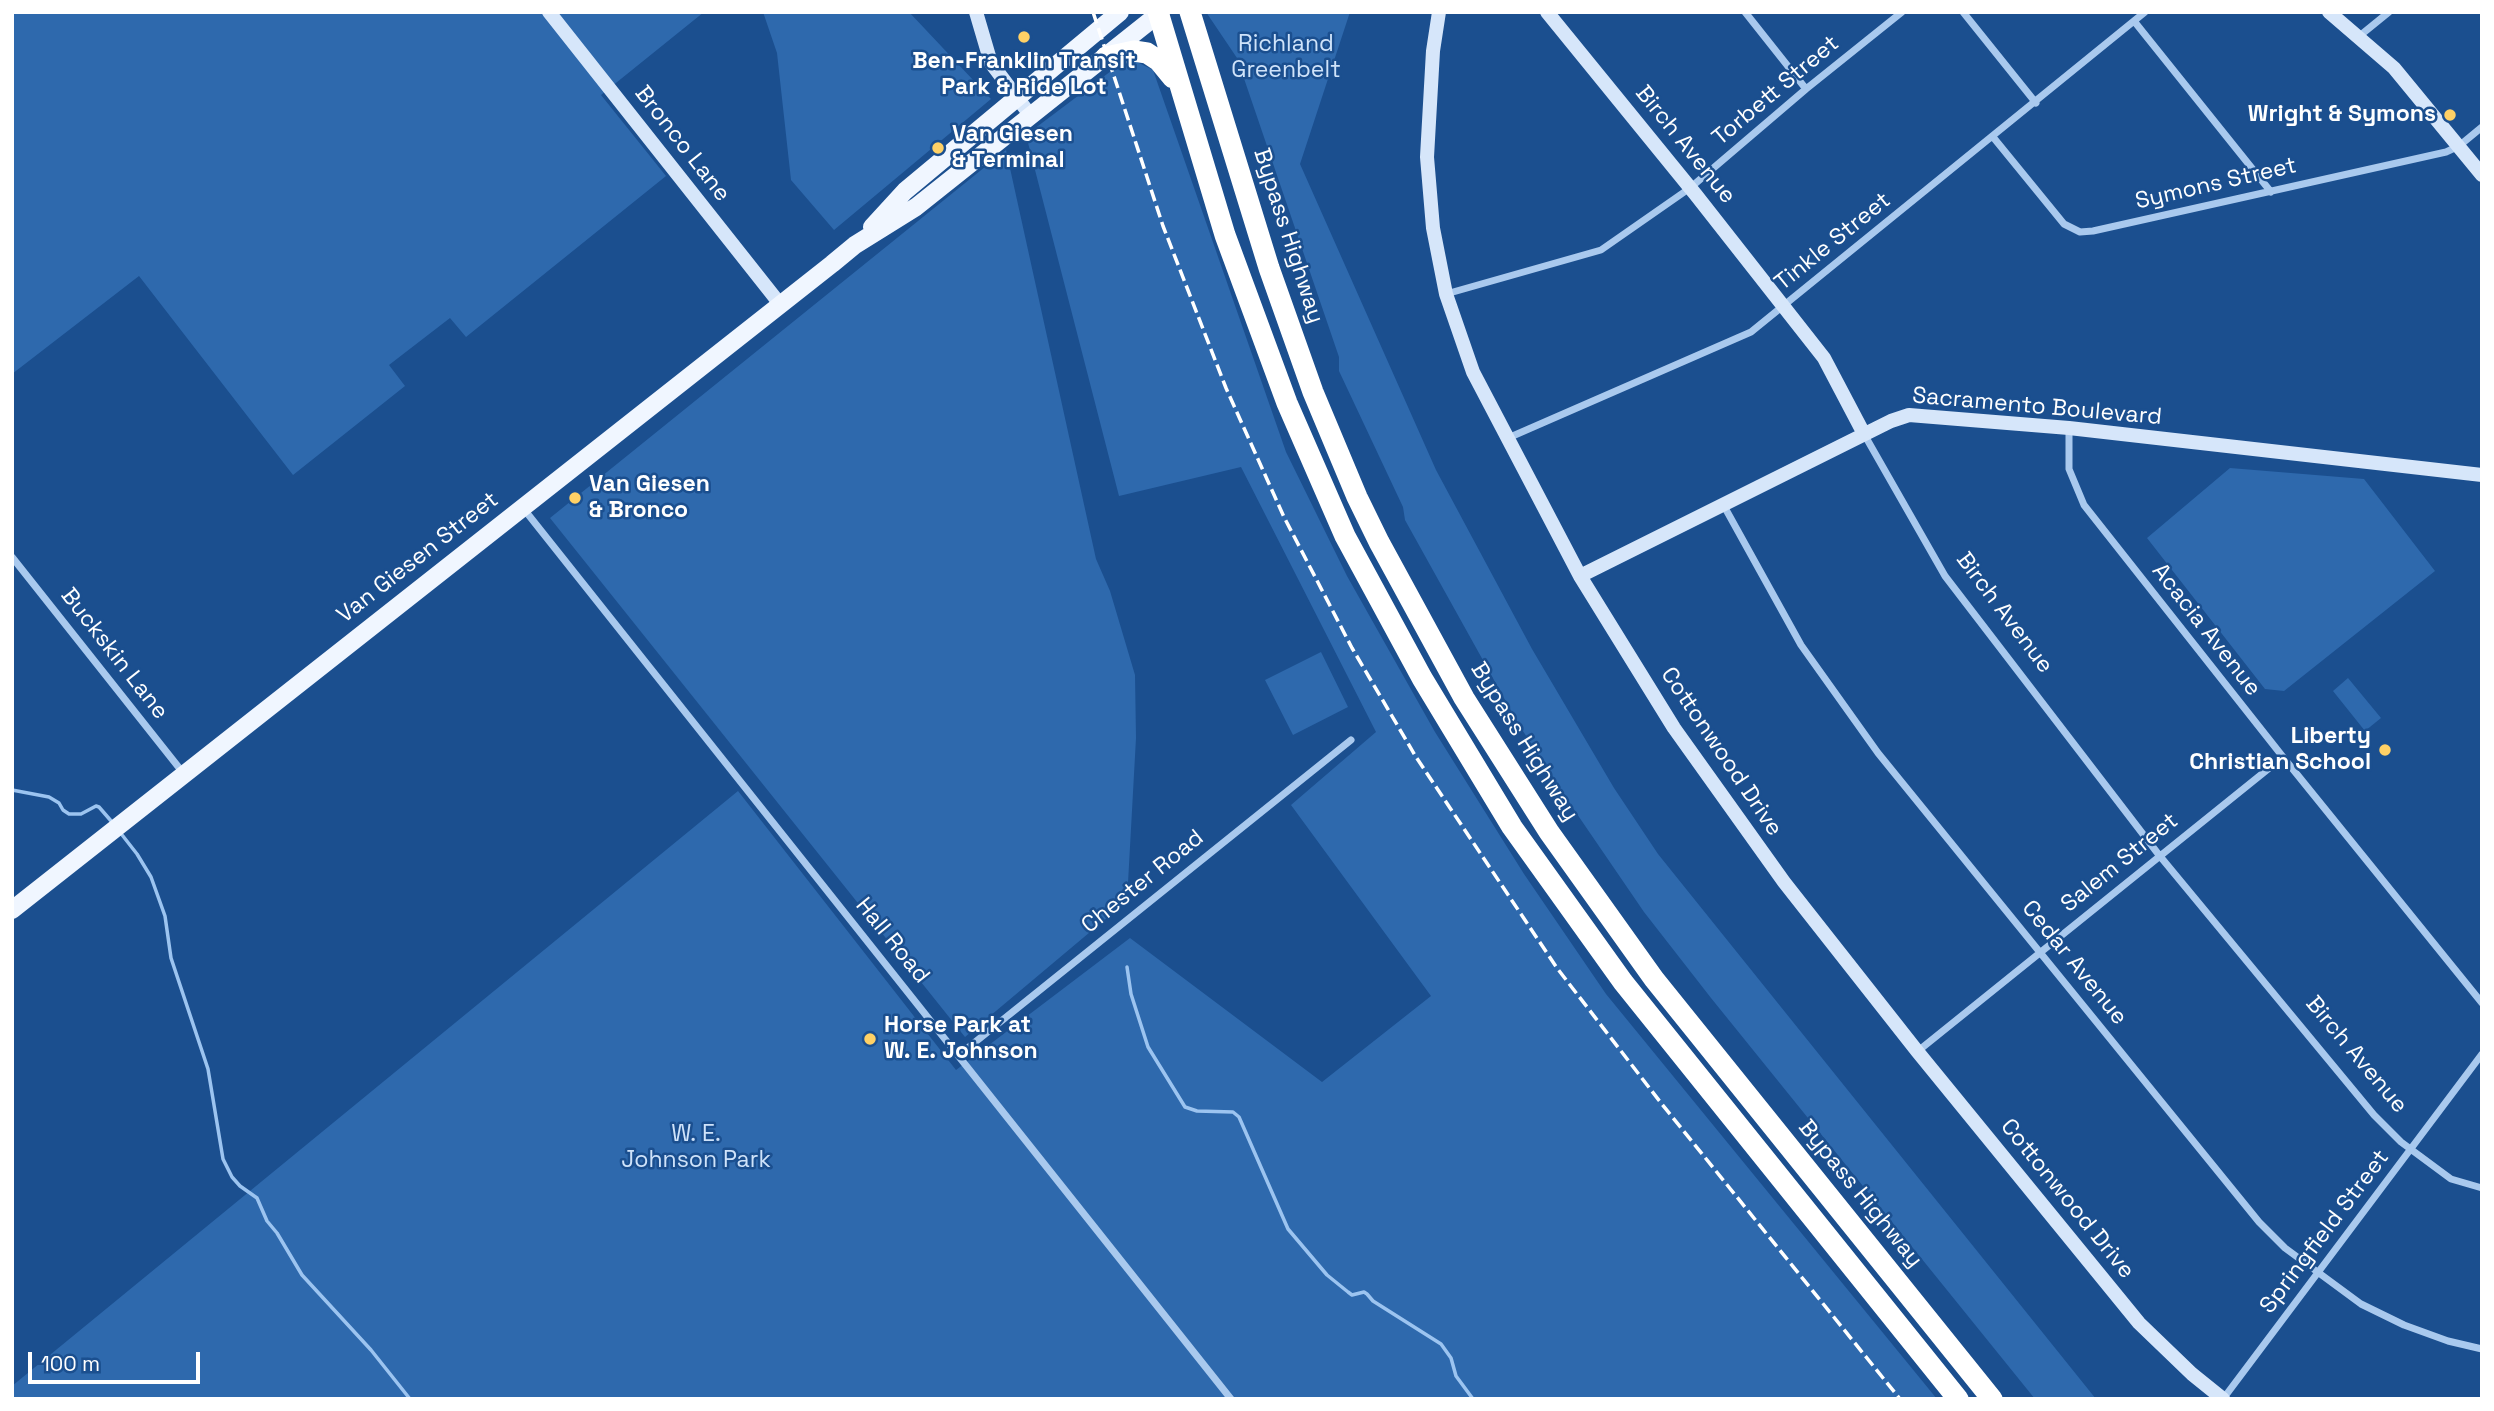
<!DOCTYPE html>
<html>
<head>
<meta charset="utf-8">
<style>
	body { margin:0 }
	#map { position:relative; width:2494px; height:1411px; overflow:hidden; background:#1b4f8f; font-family:"Space Grotesk",sans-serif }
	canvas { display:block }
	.frame { position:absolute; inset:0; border:14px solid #fff; pointer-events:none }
	.scale { position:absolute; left:28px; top:1352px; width:172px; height:32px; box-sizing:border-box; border:4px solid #fff; border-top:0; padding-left:9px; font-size:21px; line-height:24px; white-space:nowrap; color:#fff; -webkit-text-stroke:5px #1b4f8f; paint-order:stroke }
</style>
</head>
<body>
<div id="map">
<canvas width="2494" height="1411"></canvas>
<div class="frame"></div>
<div class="scale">100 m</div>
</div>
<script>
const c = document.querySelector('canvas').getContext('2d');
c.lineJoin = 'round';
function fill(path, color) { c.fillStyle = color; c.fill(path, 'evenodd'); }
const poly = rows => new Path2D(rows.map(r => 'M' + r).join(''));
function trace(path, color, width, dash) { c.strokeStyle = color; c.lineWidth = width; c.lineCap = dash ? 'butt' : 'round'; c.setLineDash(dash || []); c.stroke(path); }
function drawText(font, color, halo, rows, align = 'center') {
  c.font = font + ' "Space Grotesk",sans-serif'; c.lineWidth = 5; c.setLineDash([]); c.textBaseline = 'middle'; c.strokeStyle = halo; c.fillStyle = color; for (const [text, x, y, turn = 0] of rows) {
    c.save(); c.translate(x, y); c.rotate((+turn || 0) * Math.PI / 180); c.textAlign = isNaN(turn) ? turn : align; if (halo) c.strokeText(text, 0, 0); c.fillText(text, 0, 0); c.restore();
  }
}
fill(poly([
	[12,12,704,12,601,95,666,176,466,337,450,318,389,365,405,386,293,475,139,276,12,374],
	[763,12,909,12,991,99,834,230,791,180,777,53],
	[1206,12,1350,12,1300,164,1436,470,1532,649,1614,788,1658,854,2096,1399,2035,1399,1711,998,1644,912,1577,814,1519,725,1405,520,1403,507,1339,371,1339,357,1237,58],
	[1133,60,1153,70,1286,452,1347,576,1435,732,1524,874,1606,994,1937,1399,12,1399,12,1386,738,791,956,1070,1130,938,1322,1082,1431,996,1291,805,1376,732,1241,467,1119,496,1026,135,1119,65],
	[1006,150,1096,559,1110,591,1135,675,1136,738,1127,901,965,1037,550,518],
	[2230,468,2364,479,2435,571,2284,691,2265,689,2147,538],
	[1321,652,1348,707,1293,735,1265,680],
	[2348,678,2381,718,2365,731,2333,691]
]), '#2e69ad');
trace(poly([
	[12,790,49,797,59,803,63,810,69,814,81,814,96,806,99,807,112,822],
	[119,831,137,854,151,877,165,916,171,958,208,1069,223,1159,232,1177,240,1186,257,1198,267,1221,277,1233,302,1275,371,1350,410,1399],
	[1127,967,1131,994,1148,1047,1185,1107,1197,1111,1233,1112,1239,1117,1288,1229,1327,1275,1348,1292,1352,1295,1364,1292,1367,1294,1373,1301,1441,1344,1451,1358,1456,1376,1473,1399]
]), '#9cc4f0', 3.5);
trace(poly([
	[1745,12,1806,89],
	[1963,12,2036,103],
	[2134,21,2271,192],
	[2357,38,2389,12],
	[1993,137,2064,224,2080,232,2093,231,2446,152,2459,146,2482,127],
	[1446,294,1601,250,1690,188,1806,89,1902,12],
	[2069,428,2069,469,2084,505,2283,757,2482,1003],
	[1864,434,1945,576,2159,855,2374,1115,2401,1142,2451,1179,2482,1188],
	[1508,438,1751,332,2145,12],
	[1724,506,1801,645,1878,753,2259,1222,2285,1248,2361,1304,2404,1325,2448,1341,2482,1349],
	[523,508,1231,1399],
	[12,557,184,774],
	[1918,1051,2283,757],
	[959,1055,1351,740],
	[2223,1399,2482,1054]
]), '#a9c9ee', 7);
trace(poly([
	[549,12,780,304],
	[976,12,991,63,1031,116],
	[1439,12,1433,51,1427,157,1433,228,1446,294,1473,372,1580,576,1674,728,1784,882,1917,1051,2139,1323,2192,1374,2223,1399],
	[1547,12,1696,195,1824,358,1864,434],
	[2329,12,2394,68,2482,175],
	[1580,576,1891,421,1909,415,2069,428,2482,475]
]), '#d6e6fa', 14);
trace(poly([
	[872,227,905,191,1120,12],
	[12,910,832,264,855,245,916,207,1161,12]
]), '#f0f6ff', 18);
trace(poly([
	[1158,12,1225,235,1287,403,1345,536,1422,678,1512,827,1623,982,1958,1399],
	[1190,12,1269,268,1313,392,1357,497,1379,542,1464,698,1549,832,1654,979,1992,1399],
	[1106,57,1134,51,1147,53,1159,61,1173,78]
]), '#fff', 21);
trace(poly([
	[1093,12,1163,226,1226,388,1284,517,1352,648,1416,757,1557,968,1661,1103,1900,1399]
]), '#fff', 3.5, [12, 5]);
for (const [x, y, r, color] of [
	[1024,37,7,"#ffd166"],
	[2450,115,7,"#ffd166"],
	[938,148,7,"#ffd166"],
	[575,498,7,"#ffd166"],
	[2385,750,7,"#ffd166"],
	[870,1039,7,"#ffd166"]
]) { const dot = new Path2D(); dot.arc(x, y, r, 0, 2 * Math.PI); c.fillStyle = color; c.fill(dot); trace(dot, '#1b4f8f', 2.5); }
drawText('23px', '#cfe3fa', '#1b4f8f', [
	["Richland",1286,45],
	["Greenbelt",1286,71],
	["W. E.",696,1135],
	["Johnson Park",696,1161]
]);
drawText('bold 23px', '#fff', '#1b4f8f', [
	["Ben-Franklin Transit",1024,62,"center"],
	["Park & Ride Lot",1024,88,"center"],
	["Wright & Symons",2436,115,"right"],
	["Van Giesen",952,135],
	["& Terminal",952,161],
	["Van Giesen",589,485],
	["& Bronco",589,511],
	["Liberty",2371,737,"right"],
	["Christian School",2371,763,"right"],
	["Horse Park at",884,1026],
	["W. E. Johnson",884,1052]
], 'left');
drawText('23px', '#fff', '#1b4f8f', [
	["Torbett Street",1776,91,-40],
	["Bronco Lane",682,144,52],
	["Birch Avenue",1685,145,51],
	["Symons Street",2216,184,-13],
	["Bypass Highway",1288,236,72],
	["Tinkle Street",1833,242,-39],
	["Sacramento Boulevard",2037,407,5],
	["Van Giesen Street",418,558,-38],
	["Birch Avenue",2004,613,53],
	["Acacia Avenue",2206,630,52],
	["Buckskin Lane",114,654,52],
	["Bypass Highway",1524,742,58],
	["Cottonwood Drive",1721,752,56],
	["Salem Street",2120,863,-39],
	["Chester Road",1143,882,-39],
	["Hall Road",892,941,51],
	["Cedar Avenue",2074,963,51],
	["Birch Avenue",2356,1055,50],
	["Bypass Highway",1860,1194,51],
	["Cottonwood Drive",2067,1199,51],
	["Springfield Street",2325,1232,-53]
]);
</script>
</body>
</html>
